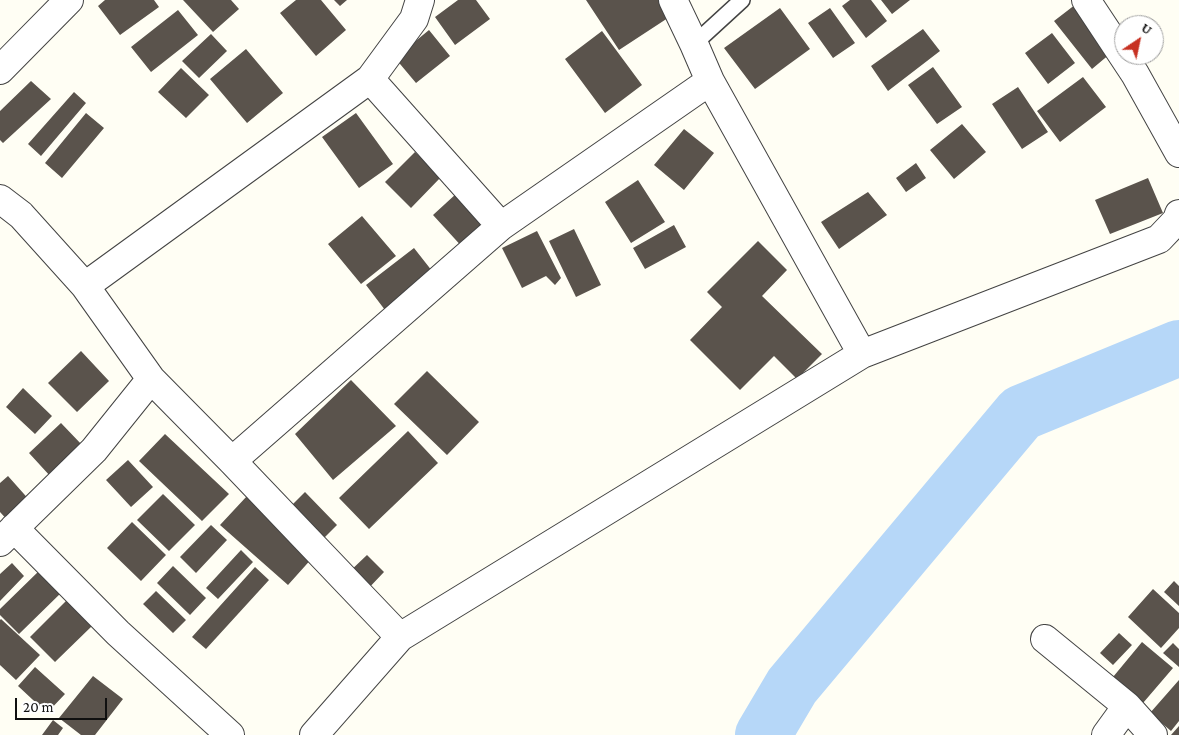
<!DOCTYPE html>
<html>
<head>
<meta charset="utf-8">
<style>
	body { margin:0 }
	#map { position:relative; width:1179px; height:735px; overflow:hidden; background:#fffef4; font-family:"Crimson Pro",serif }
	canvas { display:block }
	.north { position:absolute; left:1114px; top:15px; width:50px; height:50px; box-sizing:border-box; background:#fff; border:1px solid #9f9f9f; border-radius:50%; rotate:34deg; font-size:14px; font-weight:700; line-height:20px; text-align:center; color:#101010 }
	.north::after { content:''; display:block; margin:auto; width:18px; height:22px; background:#c73122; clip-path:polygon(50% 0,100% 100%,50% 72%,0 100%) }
	.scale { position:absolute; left:15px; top:698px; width:92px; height:22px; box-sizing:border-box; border:2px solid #101010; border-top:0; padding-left:6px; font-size:15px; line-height:18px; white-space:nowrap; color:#101010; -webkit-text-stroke:4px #fff; paint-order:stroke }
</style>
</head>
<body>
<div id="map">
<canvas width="1179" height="735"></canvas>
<div class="north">U</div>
<div class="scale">20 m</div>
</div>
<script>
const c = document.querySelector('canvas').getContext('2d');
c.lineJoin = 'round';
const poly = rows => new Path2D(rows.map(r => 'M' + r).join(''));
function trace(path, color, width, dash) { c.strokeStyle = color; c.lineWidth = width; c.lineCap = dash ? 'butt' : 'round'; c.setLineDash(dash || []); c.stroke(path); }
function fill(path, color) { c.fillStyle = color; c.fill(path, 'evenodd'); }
trace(poly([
	[763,735,792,686,1021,413,1179,348]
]), '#b6d7f8', 56);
fill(poly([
	[105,0,154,0,159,7,120,35,98,6],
	[183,0,231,0,239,9,213,32],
	[296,0,321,0,346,30,316,56,280,13],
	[334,0,347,0,340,6],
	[458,0,476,0,490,19,455,45,435,17],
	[586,0,664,0,674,14,619,50],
	[850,0,871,0,887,21,866,38,842,6],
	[881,0,910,0,892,14],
	[1080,1,1117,48,1092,69,1054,21],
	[780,8,810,49,755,89,724,48],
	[830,8,855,43,833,58,808,23],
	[178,10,198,35,151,72,131,47],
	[923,29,940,51,888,91,871,66],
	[429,30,450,56,416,83,395,58],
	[602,31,642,85,605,113,565,59],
	[1052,33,1075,63,1048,84,1025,53],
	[211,34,227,51,199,78,182,61],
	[246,49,283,93,247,123,210,79],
	[933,67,962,107,937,124,908,85],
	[181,68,209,95,186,118,158,92],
	[1083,77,1106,107,1060,142,1037,111],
	[31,81,51,99,3,143,0,140,0,111],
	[1018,87,1048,132,1022,149,992,104],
	[74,92,86,103,41,156,28,144],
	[86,113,104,128,62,178,45,163],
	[356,113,393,164,359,188,322,137],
	[962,124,986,152,954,179,930,150],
	[684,129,714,153,684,190,654,165],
	[415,152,441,177,411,208,385,182],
	[916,163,926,178,906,192,896,178],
	[1148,178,1163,213,1110,234,1095,200],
	[638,180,665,222,631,243,605,202],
	[868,192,887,215,839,249,821,222],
	[457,193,489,228,465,250,433,215],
	[362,216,396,256,361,284,328,244],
	[674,225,686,247,645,269,633,248],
	[574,229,601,285,576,297,549,241],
	[537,231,561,278,555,285,546,276,522,288,502,248],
	[758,241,787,270,762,296,822,354,797,379,774,356,740,390,690,340,722,307,707,292],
	[414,248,436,276,388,314,366,285],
	[81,351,109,381,77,412,48,383],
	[427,371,479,422,447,455,394,404],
	[351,380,396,426,333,480,295,434],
	[23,388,52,416,35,434,6,407],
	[61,423,83,446,51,477,29,453],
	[408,431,438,463,369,529,339,498],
	[165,434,229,494,202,521,139,461],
	[128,460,153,487,131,507,106,480],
	[8,476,32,503,10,523,0,512,0,483],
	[305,492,337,525,319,543,287,510],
	[163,494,195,525,169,551,137,520],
	[247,496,314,556,288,585,220,525],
	[132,522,166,555,141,581,107,548],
	[211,525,227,540,196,573,180,557],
	[241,550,253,562,218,599,206,588],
	[367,555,384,572,365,592,347,574],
	[12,563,24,576,0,601,0,574],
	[173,566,206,598,190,615,157,583],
	[255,567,269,580,206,649,192,637],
	[42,568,64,590,19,634,0,615,0,609],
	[1174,581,1179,586,1179,606,1164,592],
	[1153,589,1179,613,1179,628,1161,648,1128,617],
	[156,591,186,620,173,633,143,604],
	[67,600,92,626,55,662,30,637],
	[1,619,40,655,16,680,0,665,0,620],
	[1119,633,1132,645,1113,665,1100,653],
	[1142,642,1173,668,1143,703,1113,677],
	[1173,643,1179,649,1179,667,1163,653],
	[35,667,65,694,47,713,18,686],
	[93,676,123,699,95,735,81,735,59,718],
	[1179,680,1179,721,1171,731,1150,713],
	[53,720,63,728,58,735,42,735],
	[1179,726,1179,735,1171,735]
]), '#5a534c');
const lane = poly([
	[694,44,742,0]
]);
const street = poly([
	[673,0,694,44,710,81,862,354],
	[1086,0,1135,74,1179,153],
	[0,70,69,0],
	[370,79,414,19,420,0],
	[0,199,21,215,85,286,151,379,94,450,0,542],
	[85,286,370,79,501,226,710,81],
	[151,379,232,461,400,637],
	[232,461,501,226],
	[14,528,118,633,230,735],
	[1045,639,1127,706],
	[314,735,400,637,862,354,1159,239,1177,220,1179,214],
	[1106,735,1127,706,1153,735]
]);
trace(lane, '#434343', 18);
trace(street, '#434343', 30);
trace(lane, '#fff', 15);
trace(street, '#fff', 28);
</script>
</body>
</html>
